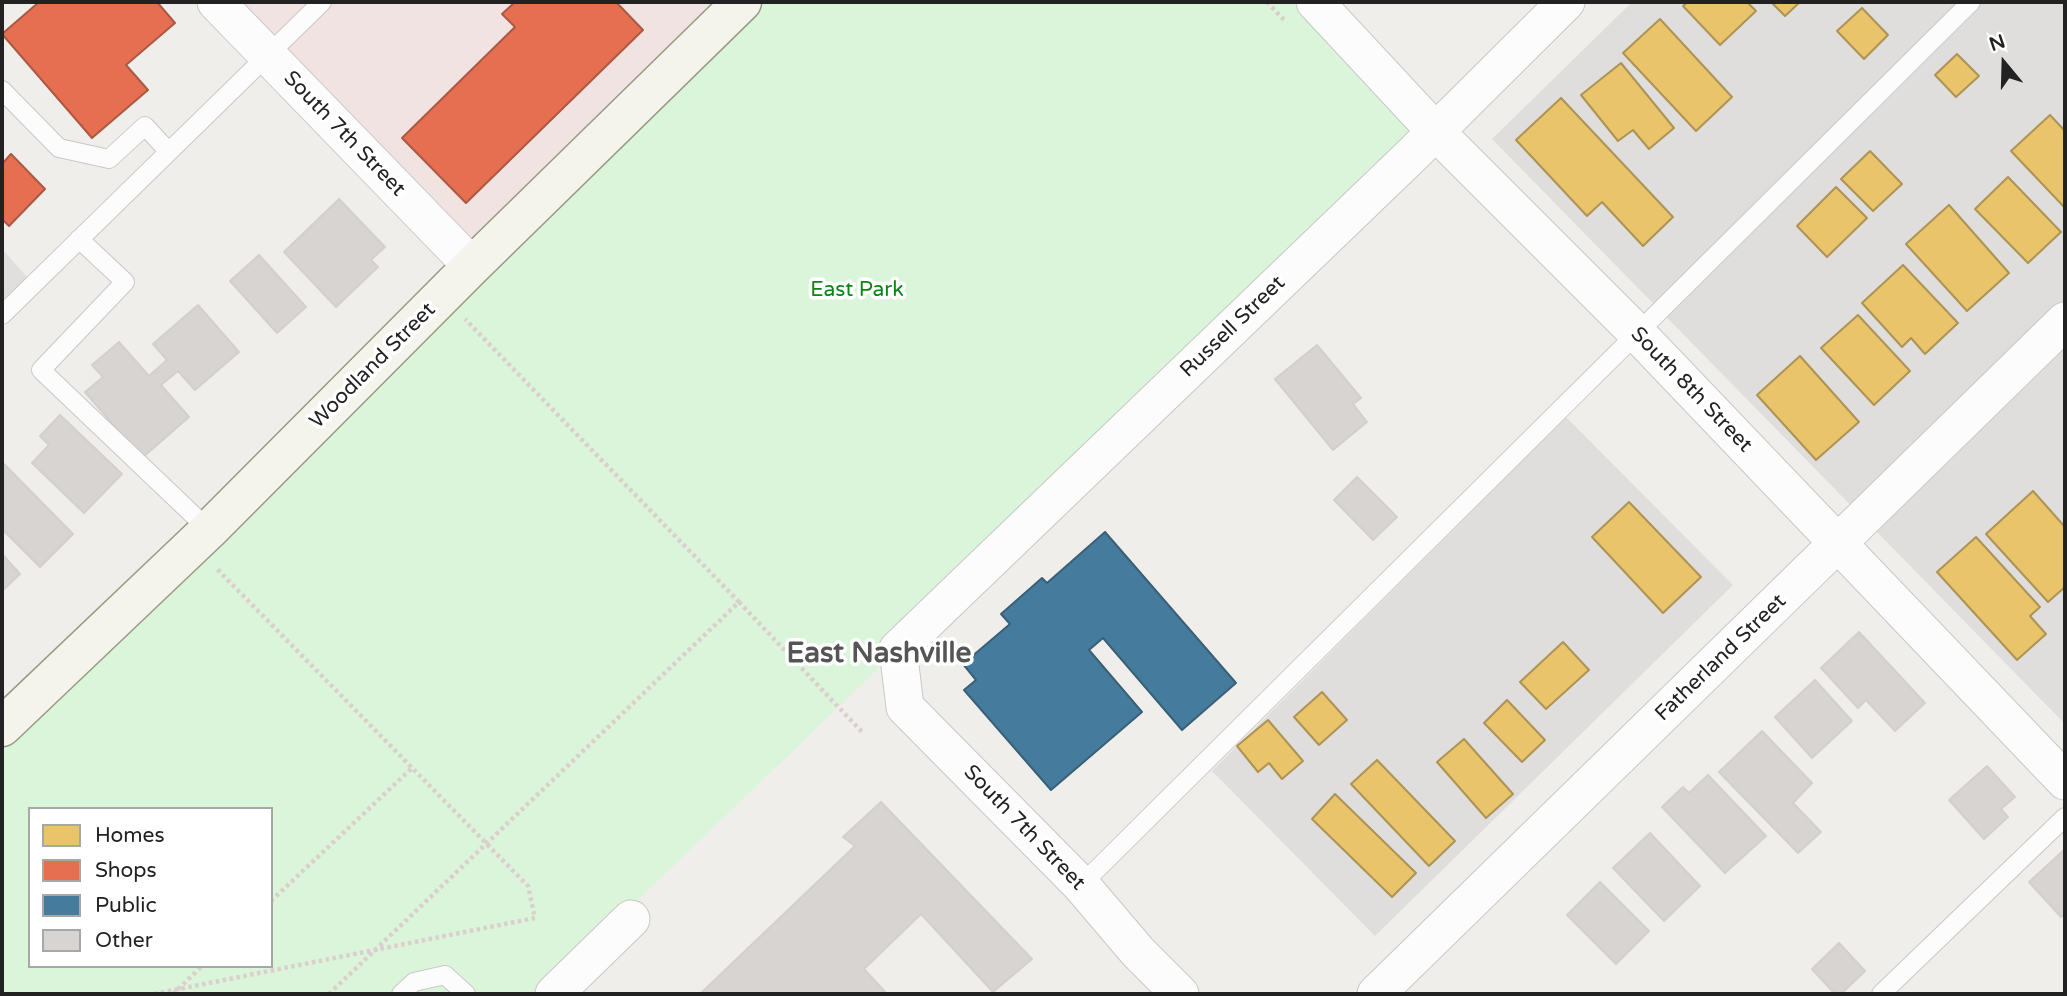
<!DOCTYPE html>
<html>
<head>
<meta charset="utf-8">
<style>
	body { margin:0 }
	#map { position:relative; width:2067px; height:996px; overflow:hidden; background:#f0eeeb; font-family:"Varela Round",sans-serif }
	canvas { display:block }
	.frame { position:absolute; inset:0; border:4px solid #222; pointer-events:none }
	.legend { position:absolute; left:28px; top:807px; width:245px; height:161px; box-sizing:border-box; background:#fff; border:2px solid #a7a7a7; margin:0; padding:9px 12px; list-style:none; font-size:21px; color:#222 }
	.legend li { display:flex; align-items:center; gap:14px; height:35px }
	.legend b { width:35px; border:2px solid #a7a7a7 }
	.north { position:absolute; left:1969px; top:28px; width:70px; height:70px; -webkit-text-stroke:5px #fff; paint-order:stroke; rotate:341deg; font-size:19px; font-weight:700; line-height:28px; text-align:center; color:#222 }
	.north::after { content:''; display:block; margin:auto; width:24px; height:32px; background:#222; clip-path:polygon(50% 0,100% 100%,50% 72%,0 100%) }
</style>
</head>
<body>
<div id="map">
<canvas width="2067" height="996"></canvas>
<div class="frame"></div>
<ul class="legend">
<li><b style="height:19px;background:#e9c46a"></b>Homes</li>
<li><b style="height:19px;background:#e76f51"></b>Shops</li>
<li><b style="height:19px;background:#457b9d"></b>Public</li>
<li><b style="height:19px;background:#d7d4d2"></b>Other</li>
</ul>
<div class="north">N</div>
</div>
<script>
const c = document.querySelector('canvas').getContext('2d');
c.lineJoin = 'round';
function fill(path, color) { c.fillStyle = color; c.fill(path, 'evenodd'); }
const poly = rows => new Path2D(rows.map(r => 'M' + r).join(''));
function trace(path, color, width, dash) { c.strokeStyle = color; c.lineWidth = width; c.lineCap = dash ? 'butt' : 'round'; c.setLineDash(dash || []); c.stroke(path); }
function drawText(font, color, halo, rows, align = 'center') {
  c.font = font + ' "Varela Round",sans-serif'; c.lineWidth = 7; c.setLineDash([]); c.textBaseline = 'middle'; c.strokeStyle = halo; c.fillStyle = color; for (const [text, x, y, turn = 0] of rows) {
    c.save(); c.translate(x, y); c.rotate((+turn || 0) * Math.PI / 180); c.textAlign = isNaN(turn) ? turn : align; if (halo) c.strokeText(text, 0, 0); c.fillText(text, 0, 0); c.restore();
  }
}
fill(poly([
	[1632,2,2065,2,2065,724,1492,139],
	[1566,417,1733,585,1375,936,1212,771]
]), '#dfdedc');
fill(poly([
	[216,2,742,2,472,266]
]), '#f1e3e1');
fill(poly([
	[740,2,1313,2,1436,132,540,994,2,994,2,720],
	[30,809,271,809,271,966,30,966]
]), '#daf5da');
fill(poly([
	[2,249,28,278,2,304]
]), '#e0dfde');
const homes = poly([
	[1688,2,1747,2,1756,11,1720,45,1683,6,1688,2],
	[1771,2,1800,2,1785,16,1771,2],
	[1862,8,1888,35,1864,59,1837,31,1862,8],
	[1660,19,1732,97,1696,131,1623,53,1660,19],
	[1957,54,1979,76,1956,97,1935,75,1957,54],
	[1621,63,1674,128,1649,149,1633,130,1618,141,1581,95,1621,63],
	[1561,98,1673,217,1643,246,1602,202,1587,216,1516,140,1561,98],
	[2050,115,2065,131,2065,208,2011,151,2050,115],
	[1870,151,1902,184,1873,211,1841,179,1870,151],
	[2008,177,2061,232,2028,263,1975,209,2008,177],
	[1836,187,1867,218,1827,257,1797,226,1836,187],
	[1949,205,2009,273,1967,311,1906,244,1949,205],
	[1903,265,1958,323,1925,354,1911,338,1902,347,1862,303,1903,265],
	[1858,315,1910,371,1874,405,1821,348,1858,315],
	[1800,356,1859,422,1816,460,1757,395,1800,356],
	[2033,491,2065,527,2065,587,2048,602,1986,534,2033,491],
	[1629,502,1701,577,1663,613,1592,537,1629,502],
	[1976,537,2040,607,2030,616,2046,634,2017,660,1937,572,1976,537],
	[1563,642,1589,670,1546,709,1520,682,1563,642],
	[1322,692,1347,720,1319,745,1294,717,1322,692],
	[1507,700,1545,740,1522,762,1484,723,1507,700],
	[1268,720,1303,761,1282,779,1269,763,1258,772,1237,746,1268,720],
	[1464,739,1513,794,1486,818,1437,762,1464,739],
	[1377,760,1455,841,1429,866,1351,784,1377,760],
	[1335,794,1416,873,1392,897,1312,819,1335,794]
]);
fill(homes, '#e9c46a');
trace(homes, '#ad9354', 2);
const shops = poly([
	[39,2,157,2,175,23,126,65,148,90,92,138,2,34,39,2],
	[515,2,616,2,643,30,466,203,402,138,515,27,502,14,515,2],
	[11,154,45,189,9,226,2,219,2,164,11,154]
]);
fill(shops, '#e76f51');
trace(shops, '#ac5843', 2);
const public = poly([
	[1105,532,1236,683,1182,730,1103,638,1089,650,1142,712,1051,790,964,690,976,680,963,664,1010,624,1001,614,1042,578,1047,583,1105,532]
]);
fill(public, '#457b9d');
trace(public, '#3a6078', 2);
const building = poly([
	[339,199,385,247,371,260,378,267,336,307,284,252,339,199],
	[259,255,306,307,277,333,230,281,259,255],
	[198,305,239,352,195,390,178,371,161,385,189,417,142,458,85,392,103,377,92,365,119,342,149,376,167,360,153,344,198,305],
	[1317,345,1361,398,1353,404,1367,422,1333,450,1275,379,1317,345],
	[60,415,122,474,84,513,32,463,49,445,40,436,60,415],
	[4,464,73,534,40,567,2,529,2,466,4,464],
	[1357,477,1397,517,1373,540,1334,500,1357,477],
	[2,554,20,574,2,591,2,554],
	[1859,632,1925,703,1895,731,1866,700,1858,708,1821,668,1859,632],
	[1815,680,1852,721,1812,758,1775,717,1815,680],
	[1762,731,1812,783,1793,803,1821,832,1798,853,1719,772,1762,731],
	[1987,766,2015,797,2001,809,2008,817,1984,839,1949,800,1987,766],
	[1708,775,1766,836,1725,873,1662,807,1683,787,1689,793,1708,775],
	[881,802,1032,959,993,992,921,914,864,969,887,994,700,994,855,846,843,837,881,802],
	[1650,833,1700,886,1664,921,1613,868,1650,833],
	[2065,849,2065,913,2061,917,2029,882,2065,849],
	[1600,882,1649,931,1616,964,1567,915,1600,882],
	[1839,943,1865,971,1841,994,1835,994,1812,969,1839,943]
]);
fill(building, '#d7d4d2');
trace(building, '#d3d0cc', 2);
const lane = poly([
	[2,90,59,148,109,159,145,126,169,152],
	[79,239,125,282,41,370,209,530],
	[2,315,322,2],
	[1081,885,1971,2],
	[401,994,414,982,445,975,466,994],
	[1881,994,2065,817]
]);
const street = poly([
	[216,2,472,266],
	[1315,2,1436,132,1636,332,2065,781],
	[554,994,631,919],
	[1180,994,1138,952,1081,885,905,707,898,649,1413,154,1566,2],
	[1376,994,2065,321]
]);
const secondary = poly([
	[2,727,209,530,472,266,742,2]
]);
trace(lane, '#c9c8c7', 20);
trace(street, '#c9c8c7', 39);
trace(secondary, '#999a82', 41);
trace(poly([
	[1267,2,1285,21],
	[739,602,862,732],
	[271,901,412,768],
	[154,994,535,918,528,886,216,568],
	[173,994,202,966],
	[329,994,739,602,465,319]
]), '#dccecd', 4.5, [3.5, 3.5]);
trace(lane, '#fdfcfc', 18);
trace(street, '#fdfcfc', 37);
trace(secondary, '#f4f4ed', 38);
drawText('21px', '#222', '#fff', [
	["South 7th Street",344,134,46],
	["Russell Street",1233,327,-44],
	["Woodland Street",373,366,-45],
	["South 8th Street",1691,390,46],
	["Fatherland Street",1721,658,-44],
	["South 7th Street",1024,828,46]
]);
drawText('21px', '#0c8416', '#fff', [
	["East Park",857,290]
]);
drawText('bold 28px', '#555', '#fff', [
	["East Nashville",879,655]
]);
</script>
</body>
</html>
